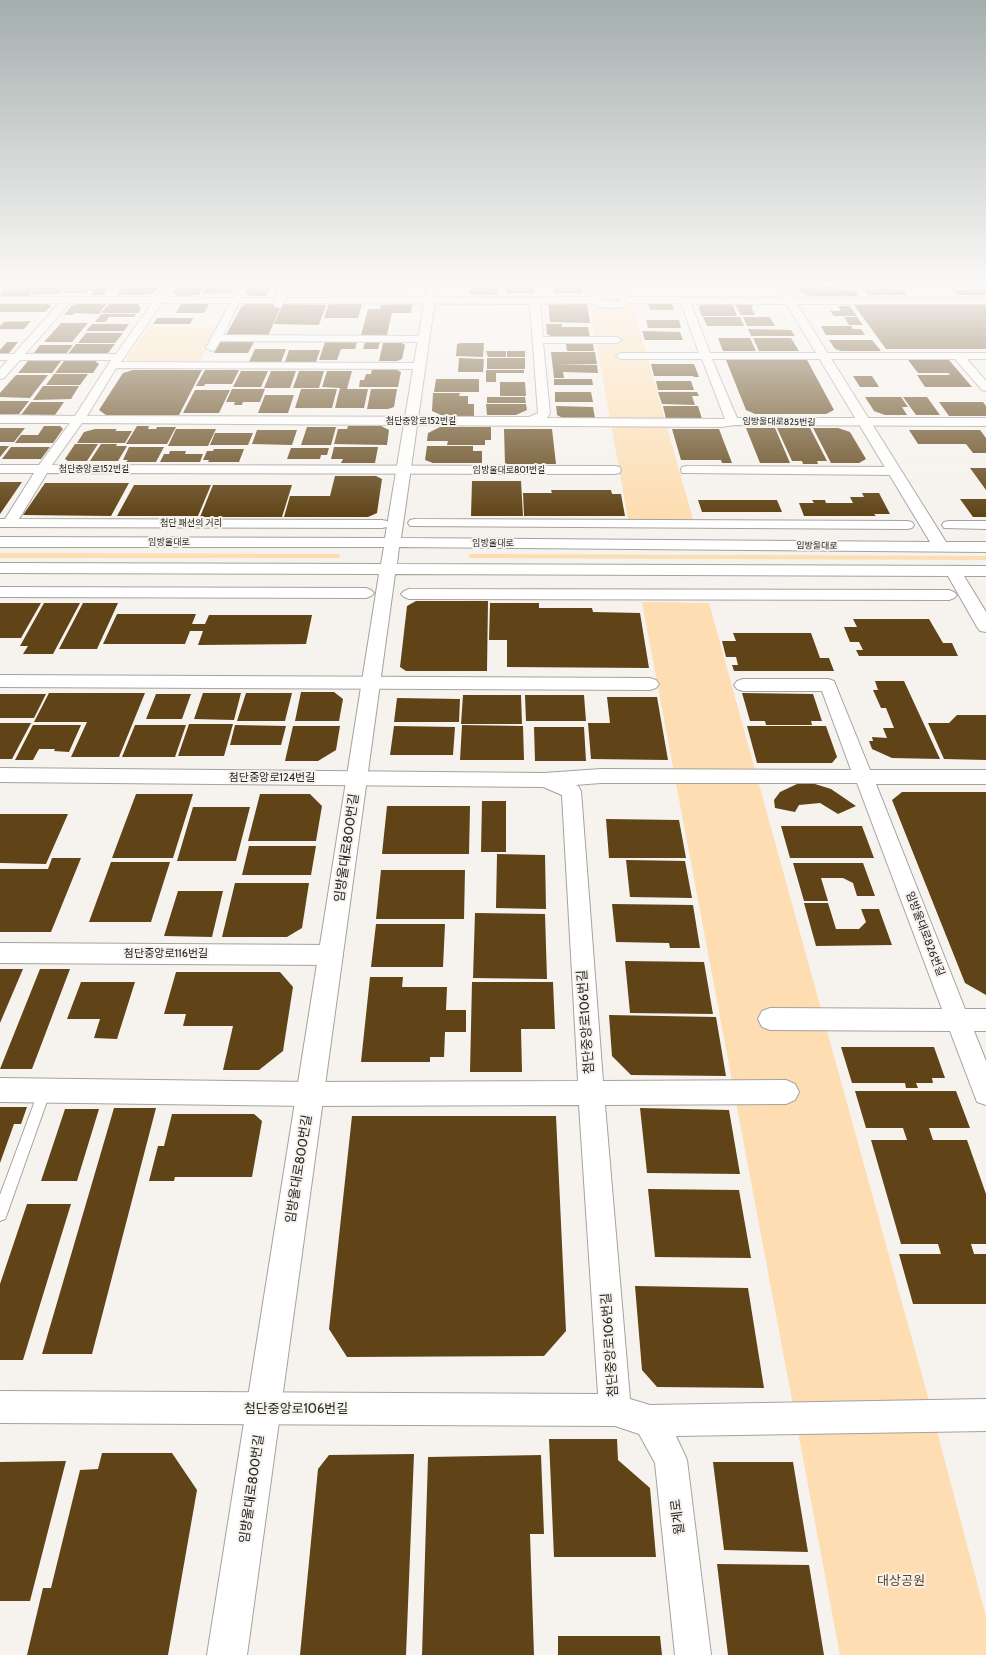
<!DOCTYPE html>
<html>
<head>
<meta charset="utf-8">
<style>
	body { margin:0 }
	canvas { display:block; background:#f6f2ed }
</style>
</head>
<body>
<canvas width="986" height="1655"></canvas>
<script>
const c = document.querySelector('canvas').getContext('2d');
c.lineJoin = 'round';
function fill(path, color) { c.fillStyle = color; c.fill(path, 'evenodd'); }
const poly = rows => new Path2D(rows.map(r => 'M' + r).join(''));
function trace(path, color, width, dash) { c.strokeStyle = color; c.lineWidth = width; c.lineCap = dash ? 'butt' : 'round'; c.setLineDash(dash || []); c.stroke(path); }
function drawText(font, color, halo, rows, align = 'center') {
  c.font = font + ' Cabin,"Noto Sans KR",sans-serif'; c.lineWidth = 4; c.setLineDash([]); c.textBaseline = 'middle'; c.strokeStyle = halo; c.fillStyle = color; for (const [text, x, y, turn = 0] of rows) {
    c.save(); c.translate(x, y); c.rotate((+turn || 0) * Math.PI / 180); c.textAlign = isNaN(turn) ? turn : align; if (halo) c.strokeText(text, 0, 0); c.fillText(text, 0, 0); c.restore();
  }
}
fill(poly([
	[586,285,627,285,693,519,628,519],
	[149,327,219,327,201,359,192,362,131,362,126,360],
	[0,553,340,554,339,558,0,558],
	[469,554,986,556,986,560,469,558],
	[642,602,709,603,928,1397,986,1617,986,1655,840,1655]
]), '#fdddb1');
fill(poly([
	[8,285,38,285,28,296,3,296,0,294],
	[40,285,68,285,60,294,31,294],
	[70,285,93,285,86,293,62,293],
	[95,285,112,285,104,295,91,295,94,291,90,291],
	[125,285,160,285,154,293,143,295,116,295],
	[178,285,205,285,199,295,179,296,173,293],
	[208,285,235,285,230,293,202,294],
	[250,285,271,285,266,296,250,296,245,294],
	[323,285,347,285,346,286,337,286,336,288,322,288],
	[470,285,497,285,497,295,469,294],
	[506,285,534,285,535,293,507,293],
	[553,285,581,285,582,293,554,293],
	[797,285,828,285,829,286,833,286,835,290,854,290,858,296,811,296,802,293],
	[877,288,904,290,908,295,868,295,864,290,878,290],
	[966,288,986,290,986,295,958,295,954,290,968,290],
	[548,302,587,302,590,323,550,322],
	[394,303,406,303,412,305,411,313,392,313,387,335,361,335,368,309,380,309,381,305,389,305],
	[648,303,672,303,674,310,650,310],
	[0,304,48,304,51,306,45,312,0,312],
	[77,304,106,304,99,314,74,313,73,315,64,315,72,305],
	[109,304,138,304,141,309,138,313,101,313],
	[181,304,209,304,204,313,176,313],
	[246,304,282,304,268,336,226,335,242,306],
	[283,304,326,305,319,325,274,324],
	[329,304,362,304,358,318,324,318],
	[704,304,732,304,737,316,702,316,698,307],
	[735,304,752,304,753,307,751,307,755,315,741,315],
	[854,305,986,305,986,349,886,349],
	[838,306,850,306,857,316,834,316,830,311,841,311],
	[101,314,136,314,134,317,109,317,105,322,95,322],
	[703,317,740,317,744,326,707,326],
	[743,317,770,317,775,326,747,326],
	[844,317,857,317,863,325,849,325],
	[157,318,193,318,190,324,153,324],
	[646,320,679,320,681,328,648,328],
	[31,321,24,329,0,329,0,326,4,322],
	[61,323,88,323,72,342,44,342],
	[92,324,129,324,124,331,86,331],
	[546,324,562,324,562,327,588,327,590,337,553,337,547,334],
	[821,326,851,326,853,329,861,329,865,335,826,335],
	[748,329,791,330,795,336,751,336],
	[642,331,680,332,683,340,645,340],
	[86,333,123,333,115,343,78,343],
	[718,338,750,338,756,351,723,351],
	[753,338,791,338,799,351,759,351],
	[829,340,872,340,881,351,841,351,835,349],
	[7,342,18,342,9,353,0,354,0,350],
	[220,342,254,342,248,353,214,353],
	[325,342,357,342,355,349,341,349,337,360,319,360],
	[365,342,380,342,378,349,363,349],
	[383,343,402,343,405,345,402,359,397,361,379,361],
	[461,343,484,343,483,357,456,356,457,344],
	[566,343,593,344,594,351,567,351],
	[76,344,115,344,108,353,101,355,67,355],
	[40,345,73,345,65,355,33,354],
	[255,349,286,349,281,362,249,362],
	[289,350,320,350,316,362,285,362],
	[486,351,506,351,506,357,488,357],
	[507,351,525,351,525,357,507,357],
	[551,352,595,352,597,364,555,364,597,365,598,373,563,372,564,378,554,378],
	[459,358,484,359,483,372,458,372],
	[487,358,525,358,525,369,487,369],
	[726,360,807,360,834,410,826,414,755,414,746,410],
	[908,360,949,360,972,387,925,387,917,375,950,375,948,373,918,373],
	[28,361,61,361,52,373,18,373],
	[64,361,95,361,99,364,93,373,55,373],
	[651,364,694,364,699,377,694,377,693,376,654,376],
	[372,369,395,369,401,372,398,387,359,387,360,380,364,380,366,374,371,374],
	[133,370,202,370,179,415,106,415,99,410,123,373],
	[205,370,239,370,232,384,205,384,204,386,196,386],
	[486,370,524,370,524,373,496,373,496,382,486,382],
	[241,371,268,371,261,387,233,387],
	[271,371,296,371,290,388,264,388],
	[299,371,324,371,319,388,293,388],
	[327,371,352,371,347,389,368,389,364,408,335,408,340,388,322,387],
	[54,374,88,374,80,385,46,385],
	[16,375,48,375,30,398,0,397,0,393],
	[853,376,872,376,879,387,860,387],
	[436,379,479,379,479,392,434,392],
	[554,379,592,379,593,385,554,385],
	[656,381,691,381,694,390,658,390],
	[500,382,525,382,526,396,500,396],
	[43,386,79,386,71,399,33,400],
	[232,389,265,389,260,402,243,402,242,405,234,405,235,402,226,402],
	[301,389,337,389,332,408,295,408],
	[371,389,397,389,394,407,388,409,367,409],
	[195,390,230,390,219,413,183,413],
	[555,392,591,392,593,402,555,402],
	[658,392,697,392,699,396,692,396,695,405,662,404],
	[433,393,460,393,459,396,468,396,468,404,474,404,474,416,443,416,432,411],
	[265,395,294,395,288,413,258,413],
	[487,397,525,397,526,403,487,403],
	[865,397,901,397,908,407,902,407,907,415,885,415,874,411],
	[903,397,927,397,940,415,916,415],
	[0,401,29,401,19,414,0,414],
	[31,402,64,402,55,415,21,415],
	[939,402,983,402,986,406,986,416,949,416],
	[486,404,526,404,527,410,516,415,487,415],
	[556,406,593,407,595,418,563,418,557,415],
	[663,406,698,406,702,419,666,419],
	[44,426,60,426,63,429,53,443,15,443,21,435,38,435],
	[137,426,149,426,148,429,156,429,157,427,176,427,167,444,126,444],
	[348,426,381,426,389,430,387,445,334,444,338,429,347,429],
	[307,427,336,427,331,445,301,445],
	[440,427,491,427,491,440,485,440,485,445,447,445,448,441,427,441,428,433],
	[0,428,25,428,14,442,0,442],
	[746,428,775,428,790,463,760,463],
	[777,428,810,428,827,461,817,461,818,464,803,464,802,461,792,461],
	[813,428,838,428,850,432,866,459,859,463,831,463],
	[95,429,117,429,115,431,132,431,125,443,77,443,84,432],
	[176,429,216,429,208,446,168,446],
	[504,429,552,429,556,464,505,464],
	[672,429,719,429,732,463,722,463,721,460,681,460],
	[257,430,297,430,292,445,252,444],
	[909,430,980,430,986,438,986,453,973,453,966,444,918,444],
	[215,433,253,433,248,445,210,445],
	[75,444,98,444,87,461,68,461,65,459],
	[101,444,117,444,116,446,127,446,118,461,90,461],
	[0,446,9,446,0,457],
	[427,446,473,446,473,451,482,451,482,463,433,463,425,460],
	[11,447,50,447,41,459,2,459],
	[129,447,164,447,156,462,126,462,128,460,123,460],
	[334,447,378,447,375,463,341,463,343,459,331,459],
	[291,448,329,448,327,455,321,455,320,459,287,459],
	[214,449,244,449,239,462,208,462,209,460,203,460,207,451,213,451],
	[170,451,186,451,185,454,203,454,200,462,160,462,164,454,169,454],
	[970,468,986,468,986,490],
	[335,476,376,476,382,479,377,513,368,517,284,517,290,496,330,496],
	[472,481,521,481,523,516,471,516],
	[0,482,22,482,0,514],
	[45,483,129,483,111,516,23,515],
	[134,485,211,485,198,516,117,516],
	[213,485,292,485,282,517,200,517],
	[551,490,611,490,612,494,621,494,625,516,524,516,523,493,552,493],
	[862,493,879,493,890,514,874,514,876,516,804,516,799,503,814,503,812,500,825,500,826,503,853,503,850,497,864,497],
	[960,499,986,499,986,517,973,517],
	[698,500,777,500,782,512,702,512],
	[416,601,488,601,487,671,406,671,400,667,407,606],
	[0,603,41,603,21,638,0,638],
	[44,603,80,603,53,654,23,654,28,646,20,646],
	[83,603,118,603,97,649,59,649],
	[490,603,539,603,539,608,592,608,593,612,640,613,649,668,507,667,507,640,489,640],
	[117,614,196,614,192,624,205,624,209,615,312,615,306,644,198,645,203,631,190,631,185,644,103,644],
	[853,619,929,619,943,643,952,643,958,656,859,656,856,650,863,650,859,642,850,642,844,627,857,627],
	[733,633,811,633,820,658,829,658,834,671,734,671,732,665,738,665,736,657,726,657,722,641,736,641],
	[875,681,904,681,940,759,892,758,872,749,869,741,873,741,872,737,887,738,883,728,894,728,886,708,881,708,873,690,878,690],
	[301,692,334,692,343,699,339,721,295,721],
	[49,693,145,693,119,757,71,757,87,722,34,722],
	[203,693,241,693,234,720,194,719],
	[246,693,292,693,285,721,237,721],
	[742,693,813,694,822,721,811,721,812,725,766,725,765,721,750,721],
	[0,694,46,694,34,718,0,718],
	[156,694,191,694,182,719,146,719],
	[463,695,521,695,522,724,461,724],
	[525,695,584,695,586,721,526,721],
	[607,697,657,697,668,760,591,759,588,723,610,723],
	[397,698,460,699,459,722,394,722],
	[957,715,986,715,986,760,944,759,928,723,949,723],
	[0,723,31,723,12,759,0,759],
	[189,724,233,724,224,756,178,756],
	[33,725,81,725,69,752,54,751,55,749,39,749,33,760,15,760],
	[135,725,186,725,175,757,122,757],
	[235,725,286,726,281,745,230,745],
	[462,725,523,726,524,760,460,760],
	[293,726,340,726,336,750,318,761,285,761],
	[394,726,455,727,453,755,390,755],
	[747,726,826,726,837,757,832,763,757,763],
	[534,727,584,727,586,761,535,761],
	[797,784,815,784,831,789,856,806,838,814,820,803,799,805,795,812,775,808,774,800,780,792],
	[902,792,986,792,986,995,965,983,892,800],
	[136,794,193,794,173,858,112,858],
	[260,794,310,794,322,806,316,841,248,841],
	[482,801,506,801,506,852,481,852],
	[387,806,470,806,469,854,382,854],
	[193,807,250,807,236,861,177,861],
	[0,814,68,814,46,864,0,863],
	[606,819,679,820,686,858,609,858],
	[781,826,862,826,874,858,790,858],
	[249,846,316,846,311,875,242,875],
	[497,854,545,855,546,909,496,908],
	[52,858,81,858,51,932,0,932,0,869,48,869],
	[626,860,685,861,692,898,630,897],
	[111,862,170,862,151,922,89,922],
	[793,863,863,863,875,896,857,896,853,883,843,878,821,878,828,901,804,901],
	[381,870,465,870,464,919,376,919],
	[235,883,309,883,302,928,287,937,222,937],
	[178,891,223,891,212,937,164,936],
	[804,903,828,903,836,929,859,929,866,922,861,909,879,909,892,945,816,946],
	[612,904,693,905,700,948,670,948,669,943,616,942],
	[475,913,545,914,547,979,473,978],
	[376,924,445,924,443,967,371,967],
	[625,961,704,962,713,1014,630,1013],
	[0,969,23,969,0,1023],
	[40,969,70,969,32,1069,0,1069],
	[176,972,280,972,293,987,283,1051,259,1070,223,1070,233,1026,183,1026,186,1014,164,1014],
	[370,977,403,977,402,987,447,987,446,1010,466,1010,466,1032,445,1032,444,1057,430,1057,430,1062,361,1062],
	[81,982,135,982,117,1039,94,1038,100,1019,67,1019],
	[472,982,553,982,555,1029,521,1029,522,1072,470,1072],
	[609,1015,716,1017,726,1076,631,1075,612,1056],
	[841,1047,934,1047,945,1078,932,1078,933,1083,916,1083,918,1088,906,1088,905,1083,852,1083],
	[855,1091,956,1091,970,1128,929,1128,933,1140,967,1140,986,1194,986,1244,971,1244,974,1254,986,1254,986,1304,913,1304,899,1254,941,1254,938,1244,901,1244,871,1140,907,1140,903,1128,866,1128],
	[0,1107,27,1107,21,1124,14,1124,0,1163],
	[114,1108,156,1108,92,1354,42,1354],
	[640,1108,729,1110,740,1174,647,1173],
	[65,1109,99,1109,77,1181,41,1181],
	[172,1114,254,1114,262,1121,252,1177,175,1177,174,1181,149,1181,158,1146,164,1146],
	[352,1116,556,1116,566,1331,544,1356,347,1357,329,1329],
	[648,1189,739,1190,751,1258,655,1257],
	[27,1204,71,1204,23,1360,0,1360,0,1284],
	[635,1286,748,1288,764,1388,657,1387,642,1370],
	[549,1439,617,1439,618,1460,650,1488,656,1557,554,1557],
	[102,1453,172,1453,197,1490,168,1655,27,1655,43,1588,51,1588,80,1470,98,1469],
	[414,1454,406,1655,300,1655,318,1469,329,1455],
	[541,1455,544,1534,530,1534,534,1655,422,1655,428,1457],
	[66,1461,30,1601,0,1601,0,1462],
	[713,1462,793,1462,808,1552,724,1550],
	[717,1564,809,1565,824,1655,728,1655],
	[558,1636,660,1636,662,1655,558,1655]
]), '#604417');
const lane = poly([
	[277,285,281,285,281,286,283,287,404,288,405,285,409,285,408,289,406,290,283,289,276,288,277,285],
	[45,1084,49,1086,51,1090,7,1214,5,1219,0,1221,0,1195,39,1090,41,1086,45,1084]
]);
const street = poly([
	[166,285,175,285,166,297,233,298,240,285,248,285,242,298,591,297,593,294,607,291,626,294,628,297,986,298,986,304,691,304,710,353,986,353,986,359,967,359,986,381,986,391,982,390,955,359,712,359,737,418,986,418,986,426,734,425,722,427,82,423,52,465,615,466,620,467,621,470,620,473,615,474,47,473,19,519,382,520,387,521,389,524,387,527,382,528,0,527,0,519,5,519,34,473,0,473,0,465,39,465,70,423,0,423,0,415,75,416,111,360,20,360,4,378,0,379,0,369,8,360,0,360,0,354,14,354,59,303,0,303,0,297,156,297,166,285],
	[607,297,620,298,621,300,609,302,599,299,607,297],
	[70,303,152,303,116,354,25,354,70,303],
	[162,303,230,303,206,348,211,351,215,350,220,341,424,342,429,339,424,336,223,335,239,303,528,304,530,305,538,413,529,417,87,416,116,368,420,369,425,366,420,363,121,362,162,303],
	[592,303,597,306,609,308,622,307,630,303,681,303,699,353,621,353,616,356,621,359,702,359,725,419,547,418,550,413,543,343,617,343,622,340,617,337,543,337,540,304,592,303],
	[687,466,893,467,898,468,899,471,898,474,893,475,682,473,681,470,682,467,687,466],
	[415,519,907,521,912,522,914,525,912,528,907,529,410,526,408,523,410,520,415,519],
	[949,521,986,521,986,529,944,528,942,525,944,522,949,521],
	[0,587,366,588,371,590,374,593,371,596,366,598,0,597,0,587],
	[409,589,949,590,954,592,957,595,954,598,949,600,409,599,404,597,401,594,404,591,409,589],
	[0,675,650,678,656,680,659,684,656,688,650,690,0,687,0,675],
	[743,679,828,679,834,681,870,770,986,770,986,784,876,784,965,1009,986,1009,986,1031,974,1031,986,1061,986,1105,977,1102,950,1031,770,1030,762,1027,758,1019,762,1011,770,1008,942,1009,857,783,601,783,575,785,578,786,581,791,603,1081,786,1080,795,1084,799,1092,795,1100,786,1104,605,1105,630,1399,650,1405,986,1399,986,1431,676,1436,687,1460,711,1655,675,1655,655,1463,639,1434,615,1426,0,1423,0,1391,598,1394,579,1105,310,1106,0,1102,0,1078,310,1082,578,1081,562,795,543,787,0,782,0,768,544,773,601,769,851,770,822,691,743,691,737,689,734,685,737,681,743,679],
	[0,943,332,945,340,948,343,955,340,962,332,965,0,963,0,943]
]);
const secondary = poly([
	[427,285,437,285,401,538,930,542,775,285,785,285,946,542,986,542,986,552,399,547,397,564,986,566,986,576,964,576,986,612,986,632,980,631,977,627,948,576,395,574,247,1655,207,1655,379,574,0,573,0,563,381,564,384,547,0,547,0,537,385,538,427,285]
]);
trace(lane, '#a6a29d', 2);
trace(street, '#a6a29d', 2);
trace(secondary, '#a6a29d', 2);
fill(lane, '#fff');
fill(street, '#fff');
fill(secondary, '#fff');
const streetBridge = poly([
	[278,303,286,285]
]);
trace(streetBridge, '#a6a29d', 12, []);
trace(streetBridge, '#fff', 10);
const sky = c.createLinearGradient(0, 0, 0, 516);
sky.addColorStop(0, '#a3aead');
sky.addColorStop(0.55, '#fbf9f7');
sky.addColorStop(1, '#fbf9f700');
c.fillStyle = sky;
c.fillRect(0, 0, 986, 516);
drawText('9px', '#282725', '#f6f2ed', [
	["첨단중앙로152번길",421,421],
	["임방울대로825번길",779,422,1],
	["첨단중앙로152번길",94,469],
	["임방울대로801번길",509,470],
	["첨단 패션의 거리",191,523],
	["임방울대로",169,542],
	["임방울대로",493,543],
	["임방울대로",817,546,1]
]);
drawText('11px', '#282725', '#f6f2ed', [
	["첨단중앙로124번길",272,778],
	["임방울대로826번길",925,934,69],
	["첨단중앙로116번길",166,954]
]);
drawText('13px', '#282725', '#f6f2ed', [
	["임방울대로800번길",347,848,-82],
	["첨단중앙로106번길",586,1022,-94],
	["임방울대로800번길",299,1169,-81],
	["첨단중앙로106번길",610,1345,-94],
	["첨단중앙로106번길",296,1409],
	["임방울대로800번길",252,1489,-82],
	["월계로",678,1517,-97]
]);
drawText('13px', '#5d4523', '#f6f2ed', [
	["대상공원",901,1581]
]);
</script>
</body>
</html>
